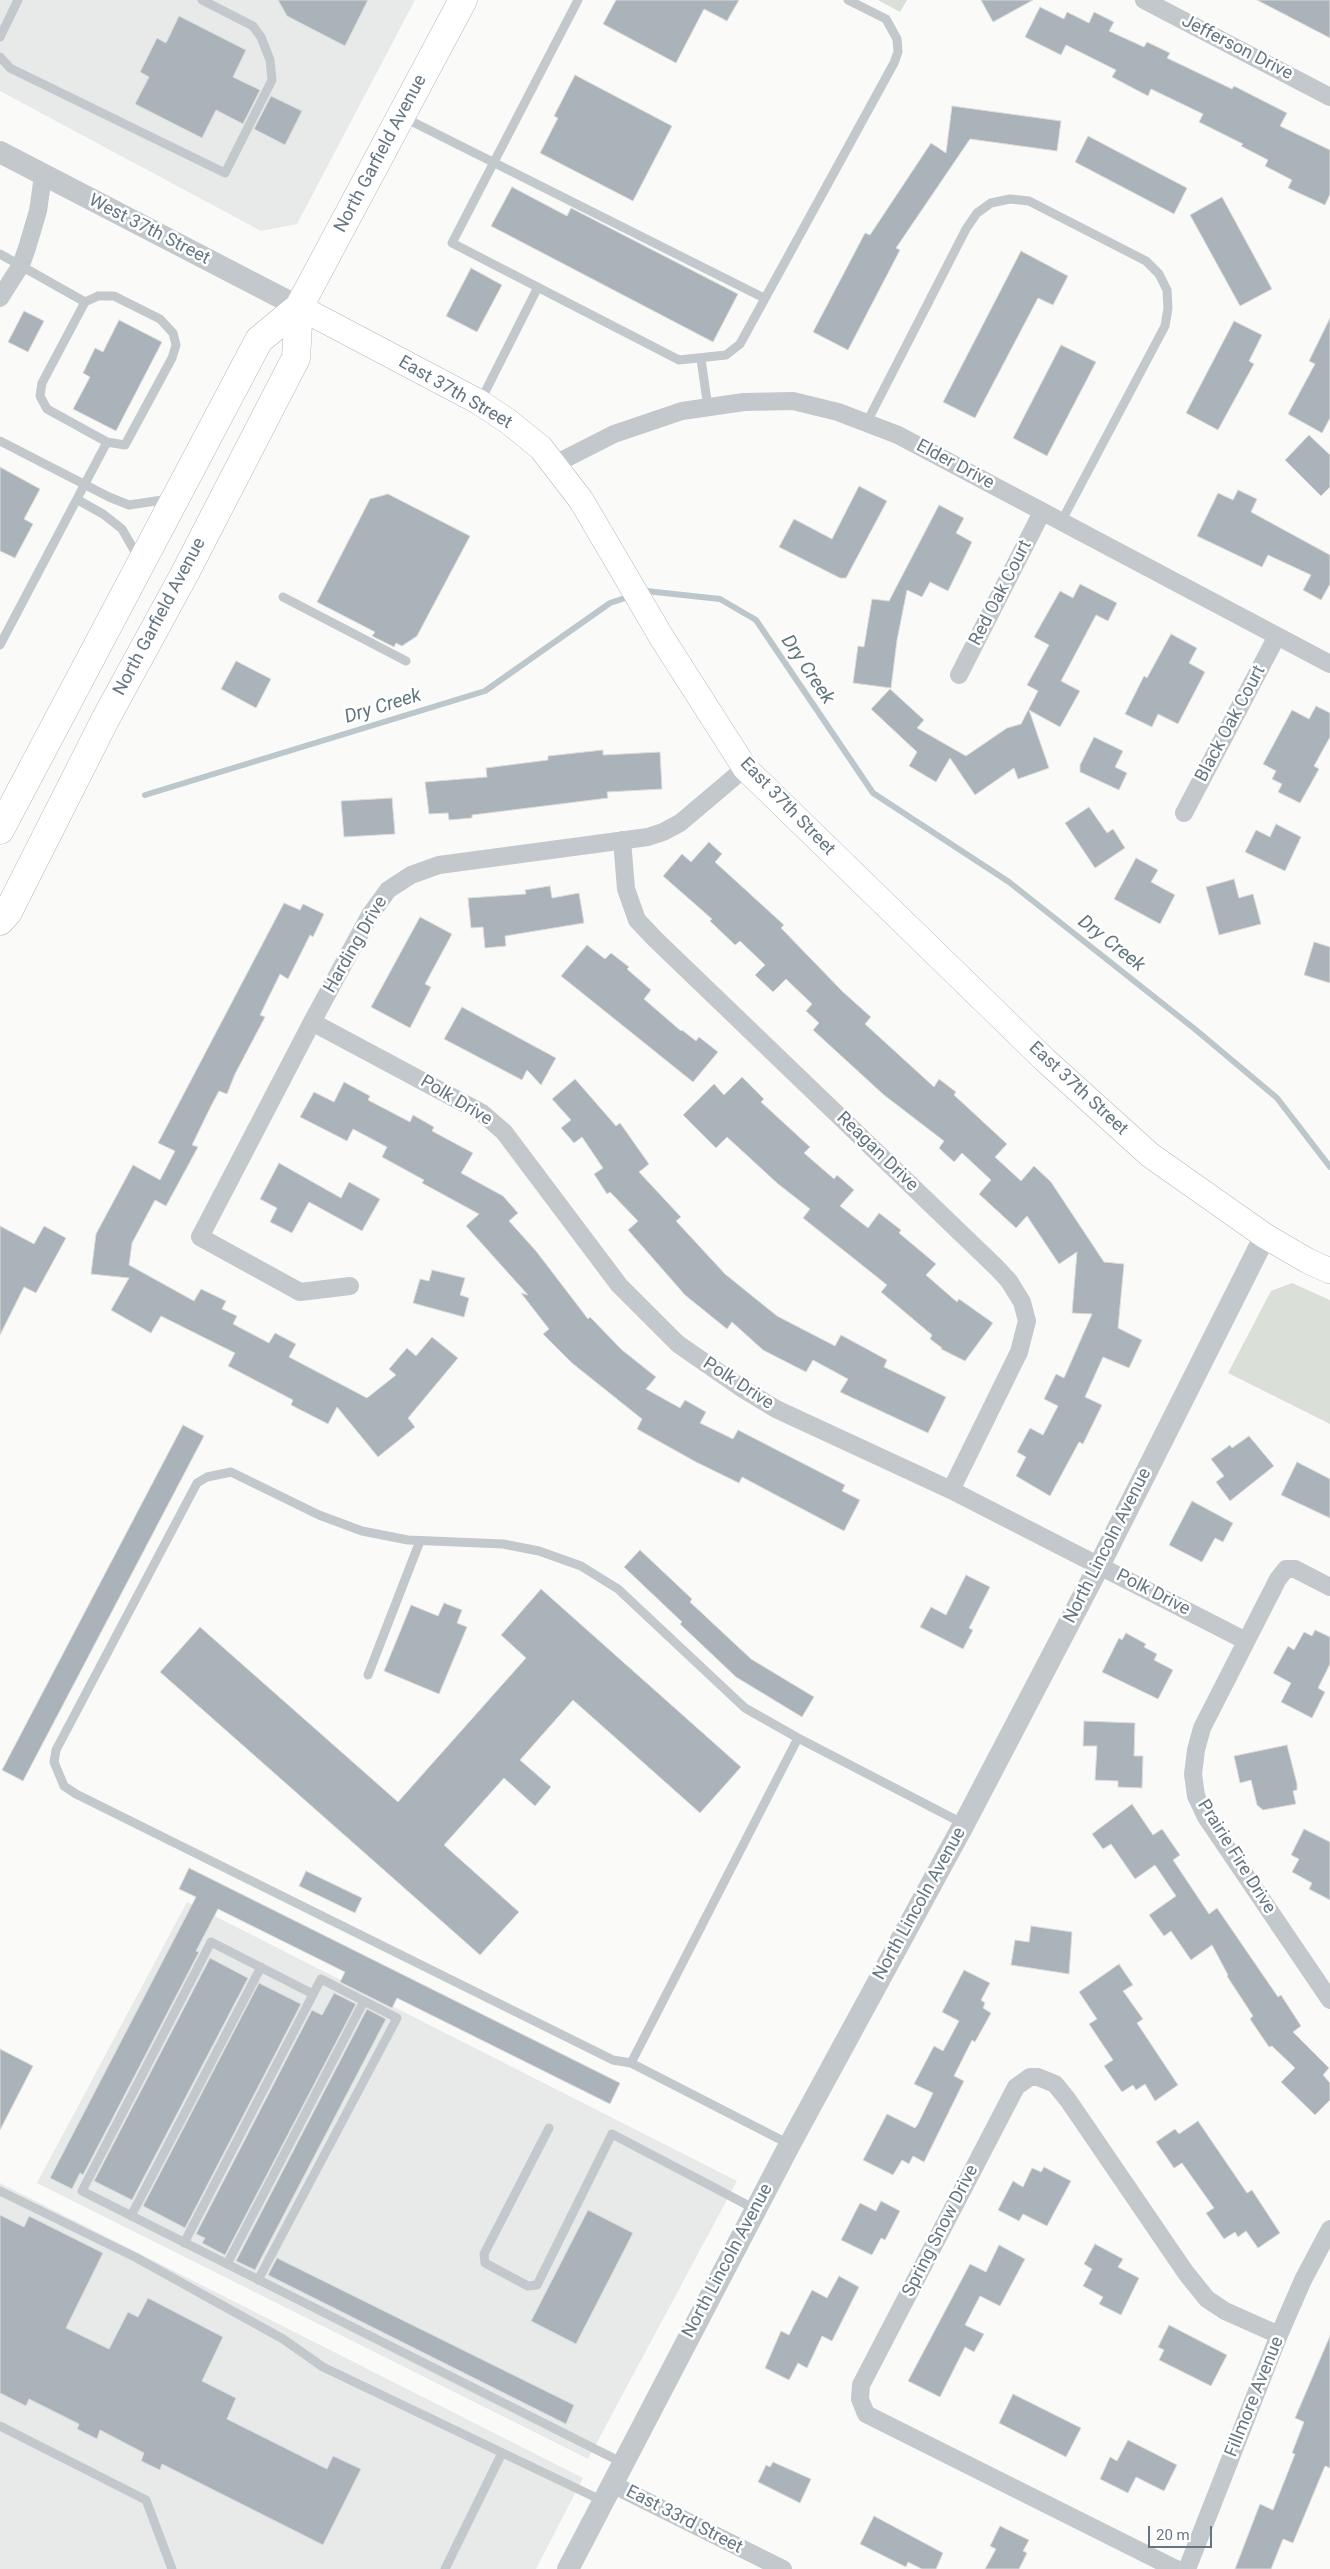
<!DOCTYPE html>
<html>
<head>
<meta charset="utf-8">
<style>
	body { margin:0 }
	#map { position:relative; width:1330px; height:2569px; overflow:hidden; background:#fafaf8; font-family:Roboto,sans-serif }
	canvas { display:block }
	.scale { position:absolute; left:1148px; top:2526px; width:64px; height:22px; box-sizing:border-box; border:2px solid #657683; border-top:0; padding-left:6px; font-size:15px; line-height:18px; white-space:nowrap; color:#657683; -webkit-text-stroke:4px #fff; paint-order:stroke }
</style>
</head>
<body>
<div id="map">
<canvas width="1330" height="2569"></canvas>
<div class="scale">20 m</div>
</div>
<script>
const c = document.querySelector('canvas').getContext('2d');
c.lineJoin = 'round';
function fill(path, color) { c.fillStyle = color; c.fill(path, 'evenodd'); }
const poly = rows => new Path2D(rows.map(r => 'M' + r).join(''));
function trace(path, color, width, dash) { c.strokeStyle = color; c.lineWidth = width; c.lineCap = dash ? 'butt' : 'round'; c.setLineDash(dash || []); c.stroke(path); }
function drawText(font, color, halo, rows, align = 'center') {
  c.font = font + ' Roboto,sans-serif'; c.lineWidth = 5; c.setLineDash([]); c.textBaseline = 'middle'; c.strokeStyle = halo; c.fillStyle = color; for (const [text, x, y, turn = 0] of rows) {
    c.save(); c.translate(x, y); c.rotate((+turn || 0) * Math.PI / 180); c.textAlign = isNaN(turn) ? turn : align; if (halo) c.strokeText(text, 0, 0); c.fillText(text, 0, 0); c.restore();
  }
}
fill(poly([
	[0,0,415,0,297,224,261,231,0,91],
	[187,1902,737,2181,588,2459,37,2183],
	[0,2183,583,2478,536,2569,0,2569]
]), '#e8e9e9');
fill(poly([
	[878,0,907,0,900,12],
	[1292,1283,1330,1300,1330,1424,1228,1373,1271,1291]
]), '#dadfd7');
trace(poly([
	[641,593,646,591,720,599,756,620,873,793,1009,882,1196,1030,1277,1098,1330,1167],
	[145,795,485,691,610,603,631,596]
]), '#bbc7cb', 6);
const building = poly([
	[278,0,368,0,345,46,287,16,278,0],
	[616,0,739,0,727,21,704,9,676,63,603,24,616,0],
	[981,0,1033,0,993,22,981,0],
	[1257,0,1330,0,1330,38,1257,0],
	[1040,7,1064,19,1067,12,1089,23,1094,12,1114,22,1109,31,1144,47,1147,42,1170,53,1167,58,1232,89,1234,86,1287,113,1280,126,1330,150,1330,194,1325,205,1288,188,1292,180,1265,166,1268,160,1241,146,1243,144,1199,122,1203,114,1151,89,1148,96,1112,77,1116,70,1066,45,1061,55,1025,37,1040,7],
	[179,16,246,50,233,77,260,90,243,124,216,110,202,138,135,104,149,77,140,72,157,38,166,43,179,16],
	[575,75,672,126,633,201,540,153,558,118,554,116,575,75],
	[271,96,302,111,285,145,254,129,271,96],
	[952,106,1061,121,1057,151,970,139,896,248,900,250,848,350,813,332,865,233,870,235,931,143,946,153,952,106],
	[1088,136,1187,188,1174,214,1075,162,1088,136],
	[512,187,567,216,571,208,738,294,713,342,491,226,512,187],
	[1222,197,1272,289,1240,306,1190,215,1222,197],
	[1021,251,1068,276,1053,305,1038,298,975,418,943,402,1021,251],
	[471,268,502,285,477,332,446,316,471,268],
	[24,311,44,321,28,352,8,342,24,311],
	[1330,318,1330,418,1322,433,1288,414,1315,364,1309,361,1330,318],
	[119,320,162,342,116,431,73,409,90,377,83,373,95,348,103,352,119,320],
	[1234,321,1262,335,1249,361,1254,364,1218,430,1186,413,1234,321],
	[1061,345,1096,362,1047,456,1013,438,1061,345],
	[1309,435,1330,455,1330,487,1321,496,1285,460,1309,435],
	[0,467,40,489,24,519,33,524,15,558,0,551,0,467],
	[859,486,887,501,846,578,840,578,779,547,794,519,832,539,859,486],
	[1238,490,1257,499,1251,512,1330,555,1330,584,1321,600,1303,590,1311,575,1268,555,1262,567,1197,536,1218,493,1233,500,1238,490],
	[388,494,470,536,417,636,402,646,396,643,394,647,372,636,375,632,317,602,370,499,388,494],
	[939,505,964,518,956,533,972,542,948,591,930,582,922,597,907,590,897,640,891,688,853,683,858,646,864,647,872,599,889,601,939,505],
	[1080,584,1117,603,1108,621,1096,615,1061,681,1080,691,1060,727,1029,710,1049,768,1018,779,1014,768,975,795,950,758,936,782,909,766,917,752,871,709,890,689,924,720,917,728,966,756,1007,728,1021,724,1038,691,1027,685,1049,645,1034,637,1060,591,1073,598,1080,584],
	[1171,634,1197,648,1189,663,1205,672,1178,724,1158,714,1152,727,1125,714,1144,676,1147,678,1171,634],
	[236,661,271,679,256,708,221,689,236,661],
	[1316,706,1330,713,1330,737,1314,766,1319,769,1300,803,1278,792,1282,784,1272,779,1276,771,1263,764,1292,710,1309,719,1316,706],
	[1094,737,1123,751,1115,767,1127,773,1119,790,1080,772,1080,765,1094,737],
	[603,750,603,755,660,752,662,789,607,792,608,798,472,815,472,818,449,820,448,813,429,814,425,782,487,777,486,768,548,760,548,756,603,750],
	[392,798,395,834,344,837,341,801,392,798],
	[1089,807,1107,833,1113,829,1125,848,1095,868,1065,823,1089,807],
	[1276,824,1301,837,1285,871,1245,852,1256,830,1270,837,1276,824],
	[709,842,722,854,715,862,784,925,781,928,843,992,871,1017,865,1024,934,1087,939,1079,956,1092,954,1095,1007,1144,995,1157,1021,1181,1034,1166,1051,1182,1104,1262,1124,1264,1118,1328,1142,1340,1129,1368,1103,1357,1085,1397,1102,1405,1083,1444,1079,1442,1050,1496,1016,1476,1026,1457,1017,1452,1030,1428,1043,1435,1058,1406,1044,1399,1056,1374,1064,1378,1092,1314,1072,1313,1077,1252,1059,1264,1027,1216,1016,1228,979,1194,991,1180,962,1153,954,1162,939,1148,944,1141,884,1095,813,1030,819,1023,806,1011,812,1004,786,979,773,992,755,975,765,965,740,941,735,945,710,921,712,919,663,876,682,854,691,862,709,842],
	[1136,858,1158,870,1151,882,1175,895,1160,924,1114,899,1136,858],
	[1234,879,1239,898,1253,894,1261,924,1219,935,1206,887,1234,879],
	[550,886,552,898,579,893,584,923,505,936,506,946,485,948,483,927,471,928,468,898,526,894,525,890,550,886],
	[284,903,300,910,303,904,324,914,313,937,310,935,288,979,280,974,260,1015,265,1017,235,1074,227,1094,219,1091,211,1106,192,1145,198,1147,166,1206,155,1200,132,1243,129,1265,194,1301,201,1289,226,1301,222,1309,237,1316,233,1324,269,1343,275,1333,296,1344,289,1357,367,1398,396,1375,389,1369,407,1348,416,1356,432,1337,458,1358,408,1418,415,1427,378,1457,337,1407,328,1424,291,1405,293,1400,228,1366,235,1353,161,1316,151,1333,111,1310,129,1278,91,1274,96,1234,133,1165,160,1180,175,1151,158,1143,284,903],
	[420,917,452,934,425,984,431,987,410,1028,371,1007,420,917],
	[1314,942,1330,947,1330,983,1304,975,1314,942],
	[587,945,605,959,611,953,629,967,627,969,651,990,644,999,681,1031,682,1030,696,1041,699,1037,718,1052,693,1082,561,976,587,945],
	[462,1007,556,1058,541,1085,527,1070,522,1080,444,1039,462,1007],
	[742,1077,764,1099,761,1102,810,1147,804,1153,834,1179,837,1175,854,1190,840,1206,868,1228,879,1213,901,1230,899,1233,936,1264,926,1275,957,1302,959,1299,993,1323,965,1361,941,1349,942,1348,930,1339,932,1335,881,1292,887,1285,803,1218,810,1209,777,1183,727,1137,716,1148,683,1115,714,1084,724,1095,742,1077],
	[575,1079,616,1126,620,1123,649,1164,639,1172,681,1217,676,1221,725,1274,777,1316,835,1346,841,1335,887,1360,884,1367,946,1397,928,1433,840,1392,848,1379,813,1360,806,1372,763,1350,732,1322,727,1329,685,1295,628,1230,638,1221,610,1192,607,1194,594,1174,603,1168,582,1137,574,1143,561,1128,571,1120,552,1099,575,1079],
	[344,1082,370,1096,368,1100,410,1122,413,1115,434,1127,432,1131,473,1153,461,1173,503,1196,518,1213,509,1221,536,1251,588,1319,590,1317,622,1350,656,1377,646,1389,680,1408,685,1400,706,1412,700,1423,733,1439,738,1430,845,1485,842,1491,860,1500,844,1531,742,1477,739,1483,696,1462,637,1429,642,1419,572,1363,543,1334,549,1329,521,1293,528,1295,466,1226,479,1214,422,1183,424,1180,382,1157,387,1147,353,1129,347,1141,300,1117,314,1092,334,1102,344,1082],
	[279,1163,341,1198,349,1182,380,1199,362,1231,309,1202,292,1233,270,1222,277,1208,260,1199,279,1163],
	[0,1226,34,1244,44,1226,66,1238,36,1293,24,1287,0,1335,0,1226],
	[432,1270,465,1278,460,1295,469,1298,464,1317,413,1303,420,1279,429,1281,432,1270],
	[183,1425,204,1436,23,1781,2,1770,183,1425],
	[1249,1436,1274,1466,1230,1501,1216,1482,1224,1476,1211,1459,1230,1445,1232,1448,1249,1436],
	[1297,1462,1330,1479,1330,1518,1281,1495,1297,1462],
	[1192,1501,1233,1523,1223,1542,1215,1538,1202,1562,1169,1545,1192,1501],
	[640,1550,692,1599,690,1602,751,1659,814,1697,802,1717,736,1677,680,1624,682,1622,624,1567,640,1550],
	[966,1575,990,1587,969,1628,973,1630,963,1649,920,1627,931,1607,946,1615,966,1575],
	[541,1589,741,1767,700,1813,573,1700,520,1760,551,1787,535,1806,504,1778,444,1845,519,1912,480,1955,160,1672,200,1627,398,1802,526,1658,501,1635,541,1589],
	[444,1603,462,1610,457,1623,467,1627,439,1694,384,1671,411,1605,438,1616,444,1603],
	[1315,1630,1330,1637,1330,1664,1318,1688,1325,1692,1312,1718,1281,1702,1291,1683,1273,1673,1288,1646,1294,1650,1304,1632,1312,1636,1315,1630],
	[1126,1633,1146,1644,1144,1647,1157,1654,1154,1660,1173,1670,1158,1699,1102,1672,1119,1638,1122,1640,1126,1633],
	[1084,1721,1135,1723,1134,1756,1143,1756,1142,1788,1118,1787,1118,1781,1095,1780,1097,1746,1083,1746,1084,1721],
	[1287,1745,1297,1784,1297,1790,1293,1791,1296,1804,1263,1810,1257,1805,1251,1780,1240,1783,1234,1756,1287,1745],
	[1132,1804,1153,1835,1162,1829,1180,1855,1173,1860,1209,1914,1217,1908,1278,1997,1281,1995,1301,2026,1293,2032,1329,2068,1323,2075,1330,2083,1330,2100,1315,2115,1281,2082,1295,2068,1272,2046,1269,2047,1250,2019,1253,2016,1227,1976,1228,1975,1212,1945,1191,1960,1171,1931,1164,1936,1149,1915,1176,1896,1155,1865,1135,1879,1111,1844,1103,1849,1092,1834,1132,1804],
	[1304,1829,1330,1842,1330,1900,1309,1889,1312,1883,1292,1872,1299,1859,1291,1855,1304,1829],
	[189,1868,620,2083,610,2104,397,1998,392,2008,340,1982,345,1972,218,1909,196,1951,199,1952,83,2175,80,2173,72,2189,50,2178,196,1897,179,1889,189,1868],
	[306,1871,362,1898,355,1913,299,1886,306,1871],
	[1031,1926,1072,1932,1069,1974,1011,1965,1015,1940,1029,1942,1031,1926],
	[210,1958,248,1978,132,2200,94,2181,210,1958],
	[1119,1964,1133,1985,1123,1991,1143,2019,1137,2023,1178,2085,1155,2101,1145,2084,1136,2090,1133,2085,1122,2092,1104,2066,1113,2060,1089,2024,1097,2019,1079,1992,1119,1964],
	[964,1970,990,1983,981,2000,985,2003,983,2008,991,2013,975,2042,972,2040,954,2076,964,2081,924,2162,913,2156,909,2164,902,2160,893,2175,863,2160,887,2114,915,2128,918,2124,933,2093,914,2084,934,2046,943,2051,959,2021,942,2012,964,1970],
	[259,1983,301,2004,185,2228,143,2206,259,1983],
	[334,1993,356,2004,225,2255,202,2243,205,2238,196,2234,312,2010,322,2015,334,1993],
	[367,2009,386,2019,255,2270,236,2261,367,2009],
	[0,2049,33,2066,0,2130,0,2049],
	[1198,2121,1247,2193,1252,2190,1280,2233,1258,2248,1246,2231,1238,2237,1235,2232,1224,2239,1206,2213,1214,2208,1182,2163,1174,2168,1156,2142,1175,2129,1179,2134,1198,2121],
	[1044,2167,1071,2181,1047,2226,1023,2214,1019,2221,998,2210,1013,2181,1023,2187,1032,2168,1041,2172,1044,2167],
	[881,2201,900,2211,885,2240,881,2238,872,2255,841,2240,860,2203,876,2211,881,2201],
	[588,2210,633,2233,576,2344,531,2321,588,2210],
	[0,2215,24,2227,29,2216,103,2253,66,2328,109,2349,128,2312,138,2317,148,2298,223,2337,202,2381,236,2398,227,2419,327,2469,333,2456,361,2469,323,2545,162,2464,160,2470,141,2461,144,2453,100,2430,97,2439,77,2429,79,2424,29,2399,26,2406,0,2393,0,2215],
	[1095,2244,1123,2259,1118,2267,1139,2278,1121,2315,1099,2304,1103,2297,1083,2286,1092,2269,1084,2264,1095,2244],
	[999,2245,1025,2259,1000,2306,980,2296,965,2325,984,2334,974,2352,965,2347,940,2397,908,2381,970,2264,986,2272,999,2245],
	[277,2258,574,2405,566,2424,268,2275,277,2258],
	[839,2276,859,2287,832,2341,822,2336,807,2368,798,2363,789,2380,765,2368,781,2331,789,2335,812,2290,827,2298,839,2276],
	[1169,2325,1227,2355,1211,2386,1159,2360,1164,2350,1158,2347,1169,2325],
	[1330,2336,1330,2468,1325,2466,1293,2543,1283,2539,1271,2569,1235,2569,1260,2504,1273,2510,1295,2454,1292,2453,1304,2422,1295,2418,1330,2336],
	[1013,2394,1081,2428,1066,2457,999,2423,1013,2394],
	[1128,2440,1177,2465,1164,2491,1136,2477,1128,2493,1100,2479,1110,2457,1117,2461,1128,2440],
	[773,2462,811,2479,800,2503,758,2482,766,2465,770,2467,773,2462],
	[874,2516,943,2553,936,2569,922,2569,908,2562,906,2567,860,2544,874,2516],
	[1000,2526,1029,2540,1023,2551,1027,2553,1019,2569,985,2569,996,2549,990,2546,1000,2526]
]);
fill(building, '#aab3b9');
trace(building, '#dcdcda', 1);
const secondary = poly([
	[299,307,479,402,509,422,541,448,581,500,662,638,745,768,1045,1060,1150,1155,1265,1236,1308,1261,1330,1271]
]);
const trunk = poly([
	[0,830,259,340,299,307,463,0],
	[0,921,8,912,106,718,184,575,296,358,299,307]
]);
trace(secondary, '#b3babf', 26);
trace(trunk, '#b4b9bd', 29);
trace(poly([
	[578,0,452,243,679,360,726,355,740,344,894,63,898,52,897,39,886,19,848,0],
	[0,37,18,0],
	[0,57,10,68,225,173,272,80,270,60,261,37,253,26,202,0],
	[403,117,764,298],
	[0,254,85,302],
	[98,296,114,296,160,319,173,333,176,345,172,358,125,445,107,442,47,409,40,396,42,383,85,302,98,296],
	[701,359,708,408],
	[481,400,538,287],
	[867,422,966,229,977,213,991,203,1010,199,1029,201,1146,261,1159,274,1167,290,1168,308,1165,326,1061,522],
	[0,441,109,497,129,505,169,499],
	[78,500,103,514,122,529,138,557],
	[283,597,406,661],
	[0,645,107,442],
	[368,1675,420,1541],
	[313,1994,211,1942,82,2191,623,2463],
	[631,2063,798,1738],
	[549,2128,484,2254,485,2263,528,2286,537,2285,612,2134,755,2209],
	[789,2144,631,2063,613,2060,76,1794,64,1786,54,1762,56,1750,197,1483,207,1477,231,1472,319,1515,362,1531,408,1540,503,1544,539,1551,581,1566,618,1589,745,1708,798,1738,964,1824],
	[0,2191,135,2257,283,2339,323,2367,603,2501],
	[131,2216,261,1967],
	[184,2243,321,1979,397,2018,258,2280],
	[227,2264,364,2001],
	[0,2426,146,2500,172,2569],
	[445,2569,502,2453]
]), '#c3c8cc', 9);
trace(poly([
	[1144,0,1330,97],
	[0,298,21,265,27,248,38,211,43,176],
	[555,464,614,434,682,411,744,402,793,401,838,412,898,435,1330,664],
	[959,675,1042,512],
	[1184,813,1277,636],
	[622,840,626,889,637,920,655,939,997,1268,1009,1281,1022,1302,1027,1321,1019,1352,951,1490],
	[312,1022,482,1113,504,1132,619,1285,678,1344,743,1389,776,1409,951,1490,1246,1641],
	[350,1286,300,1292,200,1237,312,1022,370,915,388,890,411,875,439,865,648,837,663,832,680,823,745,768],
	[1330,1587,1295,1569,1286,1569,1278,1579,1202,1728,1196,1750,1193,1774,1196,1796,1206,1817,1330,2000],
	[612,2484,783,2569],
	[1176,2569,866,2414,860,2399,861,2385,1016,2087,1030,2077,1038,2077,1055,2084,1068,2100,1186,2273,1207,2299,1225,2311,1279,2335],
	[1187,2569,1279,2335,1303,2280,1330,2229]
]), '#c3c8cc', 18);
trace(poly([
	[0,152,299,307],
	[568,2569,790,2144,964,1824,1099,1566,1265,1236]
]), '#c3c8cc', 22);
trace(secondary, '#fff', 25);
trace(trunk, '#fff', 28);
drawText('18px', '#657683', '#fff', [
	["Jefferson Drive",1237,48,27],
	["North Garfield Avenue",381,154,-62],
	["West 37th Street",149,230,27],
	["East 37th Street",455,393,30],
	["Elder Drive",955,465,28],
	["Red Oak Court",1001,593,-63],
	["North Garfield Avenue",160,617,-62],
	["Black Oak Court",1231,724,-62],
	["East 37th Street",787,807,46],
	["Harding Drive",356,945,-60],
	["East 37th Street",1078,1089,43],
	["Polk Drive",456,1101,31],
	["Reagan Drive",877,1152,44],
	["Polk Drive",738,1384,33],
	["North Lincoln Avenue",1108,1546,-63],
	["Polk Drive",1153,1593,27],
	["Prairie Fire Drive",1236,1857,58],
	["North Lincoln Avenue",920,1904,-61],
	["Spring Snow Drive",941,2231,-63],
	["North Lincoln Avenue",728,2261,-62],
	["Fillmore Avenue",1255,2397,-68],
	["East 33rd Street",684,2520,27]
]);
drawText('italic 19px', '#60757c', '#fff', [
	["Dry Creek",807,670,56],
	["Dry Creek",383,707,-17],
	["Dry Creek",1111,944,38]
]);
</script>
</body>
</html>
